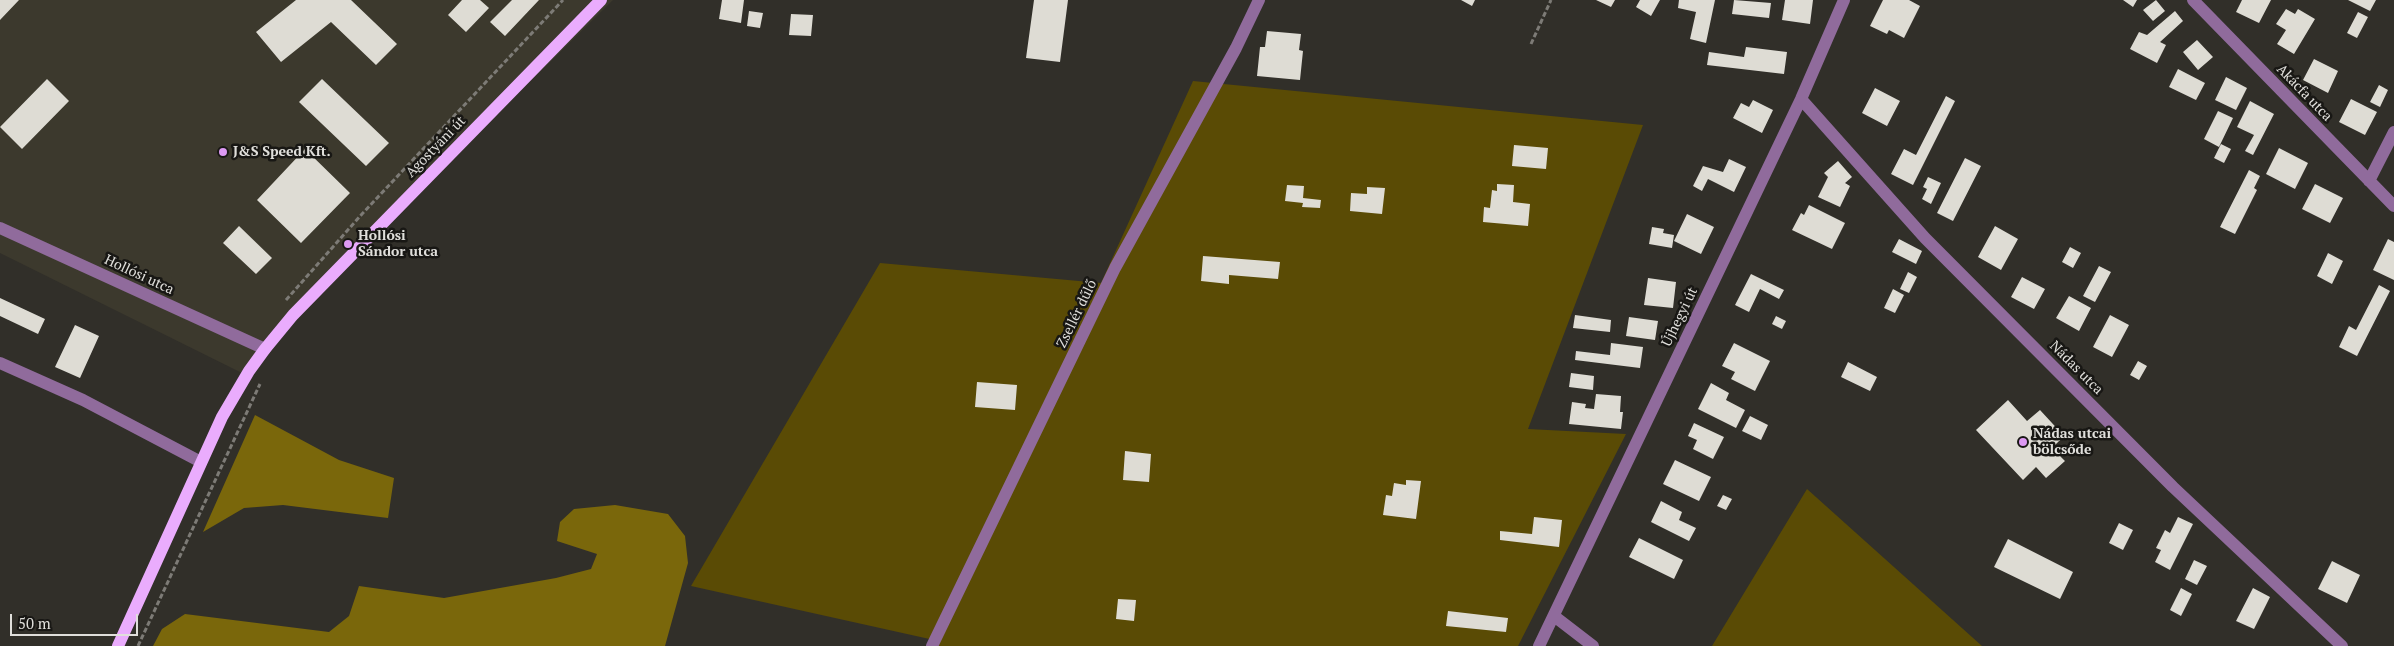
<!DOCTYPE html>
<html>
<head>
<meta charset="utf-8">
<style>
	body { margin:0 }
	#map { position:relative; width:2394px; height:646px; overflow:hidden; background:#312f29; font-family:"PT Serif",serif }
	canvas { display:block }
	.scale { position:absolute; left:10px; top:614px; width:128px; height:22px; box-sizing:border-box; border:2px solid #e0dfdb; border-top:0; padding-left:6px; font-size:15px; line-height:18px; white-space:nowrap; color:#e0dfdb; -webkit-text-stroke:4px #181714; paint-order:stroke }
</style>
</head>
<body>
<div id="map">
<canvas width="2394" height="646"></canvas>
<div class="scale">50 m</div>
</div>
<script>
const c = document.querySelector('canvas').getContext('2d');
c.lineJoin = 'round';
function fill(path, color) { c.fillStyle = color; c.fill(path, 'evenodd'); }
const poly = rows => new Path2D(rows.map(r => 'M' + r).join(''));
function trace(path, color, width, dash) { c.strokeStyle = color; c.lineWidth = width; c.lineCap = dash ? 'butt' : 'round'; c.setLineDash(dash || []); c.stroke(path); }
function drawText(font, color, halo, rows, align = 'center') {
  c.font = font + ' "PT Serif",serif'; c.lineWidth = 5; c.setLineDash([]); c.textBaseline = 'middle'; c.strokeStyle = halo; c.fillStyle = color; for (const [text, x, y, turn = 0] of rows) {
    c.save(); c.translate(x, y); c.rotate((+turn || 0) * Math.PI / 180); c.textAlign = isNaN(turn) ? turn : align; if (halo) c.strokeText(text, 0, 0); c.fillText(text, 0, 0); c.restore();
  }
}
fill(poly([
	[0,0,613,0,293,315,246,375,0,253]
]), '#3c392d');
fill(poly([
	[1193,81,1643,125,1528,429,1626,434,1518,646,932,646,934,640,691,586,880,263,1101,283],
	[1807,489,1982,646,1712,646]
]), '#5a4b05');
fill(poly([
	[255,415,339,460,394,478,388,518,283,505,244,508,203,532],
	[615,505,668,514,685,536,688,563,665,646,153,646,162,629,185,614,329,632,349,616,359,586,444,598,556,578,591,569,597,554,557,541,560,522,574,509]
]), '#7a670b');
fill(poly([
	[0,0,19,0,0,20],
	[296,0,351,0,397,44,376,65,331,22,281,62,256,32],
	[462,0,480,0,489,8,466,32,448,15],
	[512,0,539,0,505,36,490,22],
	[722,0,744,0,741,23,719,19],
	[1034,0,1068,0,1060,62,1026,58],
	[1461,0,1475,0,1472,6],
	[1596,0,1615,0,1611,7],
	[1640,0,1660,0,1651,16,1636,7],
	[1679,0,1715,0,1706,43,1690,39,1696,12,1678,8],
	[1734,0,1771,3,1769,18,1732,14],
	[1785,0,1813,0,1810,24,1782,20],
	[1883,0,1909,0,1920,6,1904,38,1889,30,1887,34,1870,26],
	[2123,0,2137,0,2133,7],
	[2156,0,2165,11,2153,21,2143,10],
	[2242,0,2271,0,2259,23,2236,12],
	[2348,0,2376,0,2370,11],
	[2286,9,2295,14,2298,9,2315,19,2294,54,2277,44,2286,30,2276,24],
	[749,11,763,13,760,28,747,26],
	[2175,11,2183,21,2160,42,2166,45,2157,63,2130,49,2139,32,2147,35],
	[2358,12,2368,17,2357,38,2347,33],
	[791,14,813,15,811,36,789,35],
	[1267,31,1301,34,1299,50,1303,51,1300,80,1257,76,1260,47,1265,47],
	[2197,40,2213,57,2198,70,2183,52],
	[1746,47,1787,52,1784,74,1707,65,1709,52,1744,57],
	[2314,59,2338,71,2328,93,2303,80],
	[2178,69,2205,83,2196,100,2169,87],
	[2226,77,2247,88,2236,110,2215,100],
	[47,79,69,101,22,149,0,127],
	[322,79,389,143,366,166,299,102],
	[2379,85,2388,90,2380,107,2370,102],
	[1875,88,1900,101,1887,126,1862,113],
	[1946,96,1955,101,1913,185,1891,174,1904,149,1916,155],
	[2351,99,2377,112,2365,135,2339,122],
	[1753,100,1773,110,1762,133,1733,118,1741,103,1749,107],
	[2250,101,2274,114,2253,155,2245,151,2254,135,2237,127],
	[2218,111,2233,118,2219,147,2204,139],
	[2221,144,2231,149,2224,163,2214,158],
	[1514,145,1548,148,1546,169,1512,166],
	[2279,148,2308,163,2295,189,2266,174],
	[305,149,350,193,301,243,257,200],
	[1965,158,1981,166,1953,221,1937,213],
	[1729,159,1746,167,1734,192,1708,179,1702,191,1693,186,1703,166,1723,172],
	[1838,161,1852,177,1845,183,1850,186,1840,207,1818,197,1828,177,1824,173],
	[2249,170,2260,176,2254,188,2257,190,2235,234,2220,227],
	[1928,177,1941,183,1931,204,1922,199,1927,189,1923,187],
	[1497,184,1514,185,1513,202,1530,204,1528,226,1483,222,1484,207,1490,208,1492,190,1497,191],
	[2315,184,2343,198,2330,223,2302,209],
	[1287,185,1304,186,1303,198,1321,200,1320,208,1302,207,1303,203,1285,201],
	[1367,187,1385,188,1382,214,1350,211,1351,193,1367,194],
	[1809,205,1845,223,1832,249,1792,230,1801,213,1804,215],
	[1687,214,1714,227,1701,254,1674,241],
	[239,226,272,258,256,274,223,243],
	[1995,226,2018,239,2001,270,1978,257],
	[1652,227,1664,229,1663,233,1674,235,1672,248,1649,244],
	[1899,239,1922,251,1916,264,1892,252],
	[2388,239,2394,242,2394,280,2373,270],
	[2070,247,2081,253,2073,268,2062,262],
	[2328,253,2343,261,2332,284,2317,276],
	[1203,256,1280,262,1278,279,1229,275,1229,284,1201,281],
	[2099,266,2111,272,2095,302,2083,296],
	[1908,272,1917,277,1909,293,1900,289],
	[1751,274,1784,290,1779,299,1760,289,1749,312,1735,305],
	[2022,277,2045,289,2034,309,2011,297],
	[1648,278,1676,282,1673,308,1644,305],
	[2379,285,2390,291,2357,356,2339,347,2349,326,2356,330],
	[1893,289,1904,295,1895,313,1884,308],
	[2069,296,2091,308,2079,331,2056,318],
	[0,298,45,319,38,334,0,316],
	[1575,315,1611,320,1610,332,1573,328],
	[2110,315,2129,325,2112,357,2093,347],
	[1776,316,1786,321,1782,329,1772,324],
	[1629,317,1658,321,1655,340,1626,336],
	[75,325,99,336,80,378,55,367],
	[1611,343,1643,347,1640,368,1575,360,1576,351,1610,355],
	[1734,343,1770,361,1755,391,1731,379,1735,372,1722,366],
	[2138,361,2147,366,2139,380,2130,375],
	[1848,362,1877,377,1870,391,1841,377],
	[1571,373,1594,376,1593,390,1569,387],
	[977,382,1017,385,1015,410,975,407],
	[1711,383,1729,393,1726,400,1745,410,1736,428,1698,409],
	[1596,394,1621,396,1620,412,1623,412,1621,429,1569,424,1572,402,1586,404,1585,408,1594,409],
	[2008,400,2027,421,2040,410,2064,436,2052,448,2065,461,2046,478,2036,467,2023,480,1976,430],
	[1750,416,1768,425,1761,440,1742,431],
	[1694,423,1724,437,1713,459,1693,449,1697,440,1688,436],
	[1125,451,1151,454,1149,482,1123,480],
	[1675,460,1711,477,1699,501,1663,484],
	[1406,480,1421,481,1416,519,1383,515,1386,495,1392,496,1394,483,1406,485],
	[1723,495,1732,499,1726,510,1717,506],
	[1661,501,1682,512,1679,520,1696,528,1689,541,1651,522],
	[1534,517,1562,520,1559,547,1500,540,1500,531,1532,534],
	[2178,517,2193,524,2170,570,2155,562,2161,550,2156,548,2165,530,2170,533],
	[2119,523,2133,530,2123,550,2109,543],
	[1639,538,1683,560,1674,579,1629,557],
	[2008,539,2073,572,2060,599,1994,567],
	[2194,560,2207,566,2197,585,2185,579],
	[2332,561,2360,575,2347,603,2318,589],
	[2181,588,2192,594,2181,616,2170,610],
	[2253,588,2270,597,2254,629,2236,621],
	[1118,599,1136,600,1134,621,1116,619],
	[1448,611,1508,618,1506,632,1446,626]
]), '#dedcd4');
trace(poly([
	[1531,44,1551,0],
	[286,300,362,214,563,0],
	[138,646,260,384]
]), '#7d7b76', 3, [5, 2.5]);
trace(poly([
	[2193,0,2394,206],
	[1801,99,1925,238,2173,487,2342,646],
	[2369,181,2394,132],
	[0,228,265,349],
	[0,363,83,400,201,462],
	[1554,616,1593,646],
	[932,646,1115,268,1236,48,1259,0],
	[1539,646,1801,99,1844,0]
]), '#906b9c', 12);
trace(poly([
	[118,646,222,417,249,371,265,349,293,315,601,0]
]), '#eaacfd', 12);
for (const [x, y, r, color] of [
	[223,152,5,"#dd99f3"],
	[348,244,5,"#dd99f3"],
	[2023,442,5,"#dd99f3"]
]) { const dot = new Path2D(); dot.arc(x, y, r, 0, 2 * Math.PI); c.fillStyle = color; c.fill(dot); trace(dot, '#181714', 2); }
drawText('14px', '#e0dfdb', '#181714', [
	["Akácfa utca",2304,93,46],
	["Agostyáni út",436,147,-46],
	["Hollósi utca",139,275,25],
	["Zsellér dűlő",1077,314,-64],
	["Újhegyi út",1680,317,-64],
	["Nádas utca",2076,368,45]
]);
drawText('bold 14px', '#e0dfdb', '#181714', [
	["J&S Speed Kft.",233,152],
	["Hollósi",358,236],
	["Sándor utca",358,252],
	["Nádas utcai",2033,434],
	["bölcsőde",2033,450]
], 'left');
</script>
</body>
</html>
